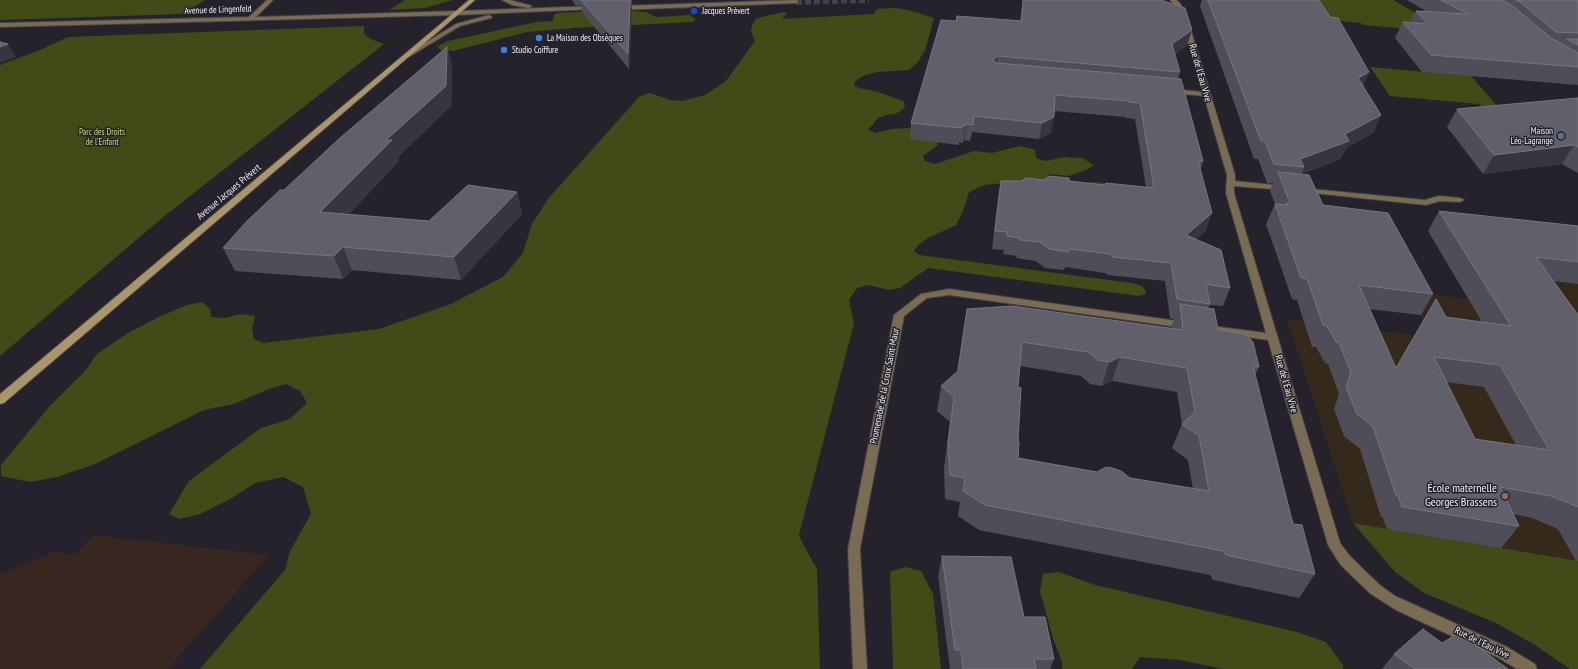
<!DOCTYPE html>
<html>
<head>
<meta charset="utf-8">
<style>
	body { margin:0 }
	canvas { display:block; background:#25222c }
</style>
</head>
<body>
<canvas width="1578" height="669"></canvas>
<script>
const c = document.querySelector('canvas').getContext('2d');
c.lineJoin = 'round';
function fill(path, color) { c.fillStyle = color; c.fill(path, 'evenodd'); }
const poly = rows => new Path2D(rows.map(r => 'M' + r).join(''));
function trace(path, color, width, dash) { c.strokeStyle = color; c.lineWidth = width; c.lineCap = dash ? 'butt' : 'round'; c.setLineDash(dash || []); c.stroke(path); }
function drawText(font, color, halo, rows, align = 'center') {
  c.font = font + ' "PT Sans Narrow",sans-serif'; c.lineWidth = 3; c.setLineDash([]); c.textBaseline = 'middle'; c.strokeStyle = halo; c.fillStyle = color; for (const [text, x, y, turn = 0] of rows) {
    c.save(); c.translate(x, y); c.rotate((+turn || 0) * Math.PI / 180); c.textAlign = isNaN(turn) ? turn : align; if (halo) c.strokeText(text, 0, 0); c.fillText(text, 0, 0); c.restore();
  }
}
fill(poly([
	[93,535,269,555,168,669,0,669,0,574,54,552,75,555]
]), '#382620');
fill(poly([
	[1501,275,1578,284,1578,628,1542,555,1353,523,1287,319,1432,338,1409,292,1521,306]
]), '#35291b');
fill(poly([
	[0,0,205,0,182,14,0,20],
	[405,0,453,0,425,8,389,10],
	[1319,0,1393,0,1414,12,1428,28,1411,29,1363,25,1361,23,1332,20],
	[895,8,908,10,934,18,925,50,918,62,909,70,877,72,863,76,855,81,854,85,859,88,875,91,903,101,905,106,902,110,895,114,886,115,878,118,868,130,876,133,891,129,913,128,937,142,938,145,923,156,925,161,935,164,974,151,992,153,1020,146,1035,150,1036,158,1045,161,1065,157,1082,158,1094,165,1086,170,1068,176,1049,174,1047,175,1051,178,1084,183,1095,182,1111,184,1120,193,1013,182,984,185,969,192,963,211,956,225,928,238,918,245,914,251,919,255,1132,283,1142,286,1146,291,1145,294,1139,296,928,268,900,288,889,290,869,285,857,288,849,300,854,323,799,535,805,548,817,569,820,669,200,669,285,570,290,551,311,514,303,487,283,477,255,483,232,498,200,514,180,519,169,514,189,481,261,428,290,419,307,403,300,391,286,384,269,389,234,404,204,410,95,464,57,477,30,482,1,476,1,465,49,407,85,371,97,354,128,333,159,317,187,305,202,302,210,309,211,317,225,318,241,314,255,316,252,328,254,339,263,343,379,329,451,304,503,277,523,253,532,224,548,199,640,96,650,93,670,100,683,101,705,95,726,81,755,41,751,32,752,25,756,19,762,17,783,12,787,13,782,19,874,14,877,9],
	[618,10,646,12,656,17,690,15,696,20,692,22,573,28,527,32,453,51,440,50,438,46,448,41,537,22,552,21,554,19,553,16,557,13],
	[364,26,364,33,366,36,373,40,384,44,162,218,0,356,0,65,40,50,68,37],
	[1370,67,1471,76,1498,107,1481,106,1479,104,1390,96],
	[1353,523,1578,561,1578,669,1570,669,1535,645,1496,623,1424,593,1395,572],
	[905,567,921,571,933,594,941,669,893,669,890,572],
	[1059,572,1095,585,1297,632,1326,642,1343,665,1343,669,1224,669,1180,660,1140,657,1132,669,1062,669,1062,662,1053,638,1040,591,1043,574]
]), '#414b17');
trace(poly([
	[796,2,869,0]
]), '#44414a', 6, [6, 3]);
const minor = poly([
	[267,0,273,0,256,17,457,11,460,13,457,15,0,27,0,23,249,17,267,0],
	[1170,0,1176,0,1179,2,1185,11,1235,175,1235,181,1284,186,1288,188,1284,190,1234,186,1234,193,1340,543,1350,556,1365,571,1381,586,1395,596,1507,647,1535,664,1537,669,1517,669,1497,657,1396,610,1371,594,1355,579,1340,564,1328,545,1268,340,1204,331,1199,328,1204,325,1266,333,1226,193,1227,175,1204,96,1172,93,1169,91,1172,89,1203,92,1179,11,1170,0],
	[1301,188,1425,200,1439,196,1460,198,1464,200,1460,202,1440,201,1426,205,1304,192,1300,190,1301,188],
	[949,289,1185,322,1190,325,1185,328,949,295,927,298,904,316,860,549,867,669,853,669,848,549,894,315,921,294,949,289]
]);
const tertiary = poly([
	[502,0,510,0,532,6,529,8,512,5,502,0],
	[796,0,798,1,798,3,619,10,616,8,619,6,796,0],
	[595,6,598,8,597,9,457,15,454,13,457,11,595,6],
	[489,15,492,17,491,18,460,26,407,58,402,57,456,24,489,15]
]);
const secondary = poly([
	[469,0,475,0,4,403,0,404,0,394,469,0]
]);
trace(minor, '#423f48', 2);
trace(tertiary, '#423f48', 2);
trace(secondary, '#423f48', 2);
fill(minor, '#7a6c52');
fill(tertiary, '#7a6c52');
fill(secondary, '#ab956a');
fill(poly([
	[572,0,632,0,632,4,631,4,632,10,629,69,582,12,581,5,576,6],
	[1023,0,1161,0,1192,30,1187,45,1175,54,1180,72,1178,79,1203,161,1201,169,1206,231,1196,239,1230,288,1223,306,1210,305,1208,308,1218,330,1259,367,1255,375,1293,524,1315,574,1299,598,1213,580,1210,575,979,530,958,516,960,502,945,499,944,468,950,422,937,411,941,386,957,372,967,309,1171,328,1174,319,1170,318,1165,281,1108,275,1105,273,1065,267,1064,270,1045,268,1036,261,1016,258,1017,256,1003,254,1004,250,992,249,998,198,1001,181,1021,181,1044,180,1069,181,1104,185,1146,187,1135,119,1125,118,1125,117,1054,111,1051,133,1039,139,972,132,970,141,964,140,963,143,959,142,959,145,910,139,911,123,956,21,1020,21,1021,11],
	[1020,366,1081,376,1090,384,1102,386,1112,381,1177,392,1182,424,1172,448,1188,460,1193,489,1018,458,1018,387],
	[1202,0,1319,0,1369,72,1363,86,1381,115,1373,133,1346,148,1340,159,1302,174,1323,205,1433,294,1421,315,1369,309,1396,368,1436,299,1446,317,1482,322,1428,231,1439,211,1578,226,1578,284,1554,281,1578,315,1578,561,1576,561,1558,529,1532,518,1513,514,1519,526,1501,548,1387,529,1383,518,1381,517,1360,449,1344,436,1334,409,1339,394,1328,364,1325,363,1316,347,1312,347,1297,300,1292,299,1266,224,1275,204,1270,191,1273,183,1267,183,1258,159,1254,159,1200,6],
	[1446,382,1484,387,1516,445,1475,439],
	[1407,0,1578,0,1578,85,1422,72,1395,38,1403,22,1410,22,1416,11,1426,11],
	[447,47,452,66,451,106,398,157,399,161,348,215,429,221,517,192,522,214,461,280,352,270,343,279,235,271,223,248,284,190],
	[1578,98,1578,173,1562,164,1483,174,1447,127,1457,109],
	[942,556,1024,617,1054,659,1050,669,950,669,938,576],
	[1442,643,1508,669,1382,669,1394,654]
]), '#4f4d58');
fill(poly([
	[630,0,632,10,629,69,628,54],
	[1192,30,1187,45,1168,59,1172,44],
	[8,44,16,57,0,63,0,47],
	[447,47,452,66,451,106,398,157,399,161,329,235,320,212,386,140],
	[998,56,995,72,993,60],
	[1369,72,1362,89,1358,78],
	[1381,115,1373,133,1346,148,1340,159,1302,174,1304,167,1300,159],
	[1054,117,1051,133,1039,139,1042,123],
	[966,124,964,140,963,143,965,126],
	[1574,145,1562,164,1483,174,1494,155],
	[517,192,522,214,461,280,454,257],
	[1212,213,1206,231,1180,253,1186,235],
	[343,247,352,270,343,279,334,256],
	[1120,357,1112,381,1102,386,1109,362]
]), '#37353f');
const building = poly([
	[581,0,630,0,628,54,581,0],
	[1023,0,1161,0,1185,8,1192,30,1172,44,1180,72,998,56,993,60,997,63,1181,79,1203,161,1198,161,1212,213,1186,235,1221,250,1230,288,1206,284,1210,304,1177,299,1171,263,1113,257,1110,254,1069,249,1069,252,1049,249,1040,242,1020,240,1020,238,1007,236,1007,232,995,231,1001,181,1021,181,1026,178,1044,180,1049,176,1069,178,1069,181,1104,185,1106,183,1154,188,1140,103,1129,102,1129,101,1055,95,1054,117,1042,123,974,116,973,125,966,124,965,126,962,126,961,128,911,123,941,20,956,21,957,16,1022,21,1023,0],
	[1208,0,1319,0,1330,17,1338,18,1369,72,1358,78,1381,115,1345,134,1349,141,1300,159,1304,167,1274,164,1265,141,1261,141,1208,0],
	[1441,0,1502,0,1514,7,1551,38,1578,53,1578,67,1431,55,1403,22,1428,24,1416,11,1468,14,1441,0],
	[1516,0,1578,0,1578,33,1556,32,1520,2,1516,0],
	[1567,39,1578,39,1578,45,1567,39],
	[0,42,8,44,0,47,0,42],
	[447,47,446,86,386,140,392,140,320,212,429,221,468,185,517,192,454,257,343,247,334,256,223,248,247,221,280,190,284,190,341,137,447,47],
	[1578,98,1578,147,1574,145,1494,155,1457,109,1578,98],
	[1278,172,1309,175,1323,205,1388,213,1433,294,1359,285,1396,368,1436,299,1446,317,1511,326,1439,211,1578,226,1578,262,1536,257,1578,315,1578,507,1551,496,1500,487,1519,526,1402,507,1398,496,1396,495,1373,427,1357,414,1346,387,1351,373,1339,342,1336,342,1327,326,1323,325,1307,279,1301,278,1275,204,1288,205,1286,203,1290,203,1278,172],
	[1434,357,1500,365,1549,450,1475,439,1434,357],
	[1180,304,1214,309,1218,330,1245,334,1253,342,1259,367,1253,366,1293,524,1302,525,1315,574,1226,555,1223,551,985,505,963,491,965,478,950,475,948,443,954,397,941,386,958,371,967,309,1012,306,1183,330,1180,304],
	[1022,342,1088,352,1098,360,1109,362,1120,357,1187,368,1195,412,1182,424,1199,436,1209,491,1130,478,1121,471,1112,468,1106,467,1097,472,1018,458,1019,442,1018,441,1021,388,1018,387,1022,342],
	[942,556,1011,557,1024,617,1045,617,1054,659,1034,659,1036,669,963,669,961,650,955,650,942,556],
	[1423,629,1442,643,1459,633,1508,669,1415,669,1394,654,1423,629]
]);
fill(building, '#615f69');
trace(building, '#77757f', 1);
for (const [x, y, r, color] of [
	[694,11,4,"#1a4fb4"],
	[539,38,4,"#3f7fe0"],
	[504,50,4,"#3f7fe0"],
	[1561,136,4,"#5c6f8a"],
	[1505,496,4,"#8d6e63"]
]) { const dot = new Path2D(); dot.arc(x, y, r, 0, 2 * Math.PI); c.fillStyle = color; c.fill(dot); trace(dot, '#25222c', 1.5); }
drawText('9px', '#f1eff6', '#25222c', [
	["Avenue de Lingenfeld",218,10,-2]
]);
drawText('9px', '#f1eff6', '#25222c', [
	["Jacques Prévert",702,11],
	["La Maison des Obsèques",547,38],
	["Studio Coiffure",512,50],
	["Maison",1553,131,"right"],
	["Léo-Lagrange",1553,141,"right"]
], 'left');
drawText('9px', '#c7db7b', '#25222c', [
	["Parc des Droits",102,132],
	["de l’Enfant",102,142]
]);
drawText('10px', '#f1eff6', '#25222c', [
	["Rue de l'Eau Vive",1200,73,74],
	["Avenue Jacques Prévert",229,192,-40],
	["Rue de l'Eau Vive",1286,384,74],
	["Promenade de la Croix Saint-Maur",885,386,-79],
	["Rue de l'Eau Vive",1482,643,26]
]);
drawText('12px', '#f1eff6', '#25222c', [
	["École maternelle",1497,489],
	["Georges Brassens",1497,503]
], 'right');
</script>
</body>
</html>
